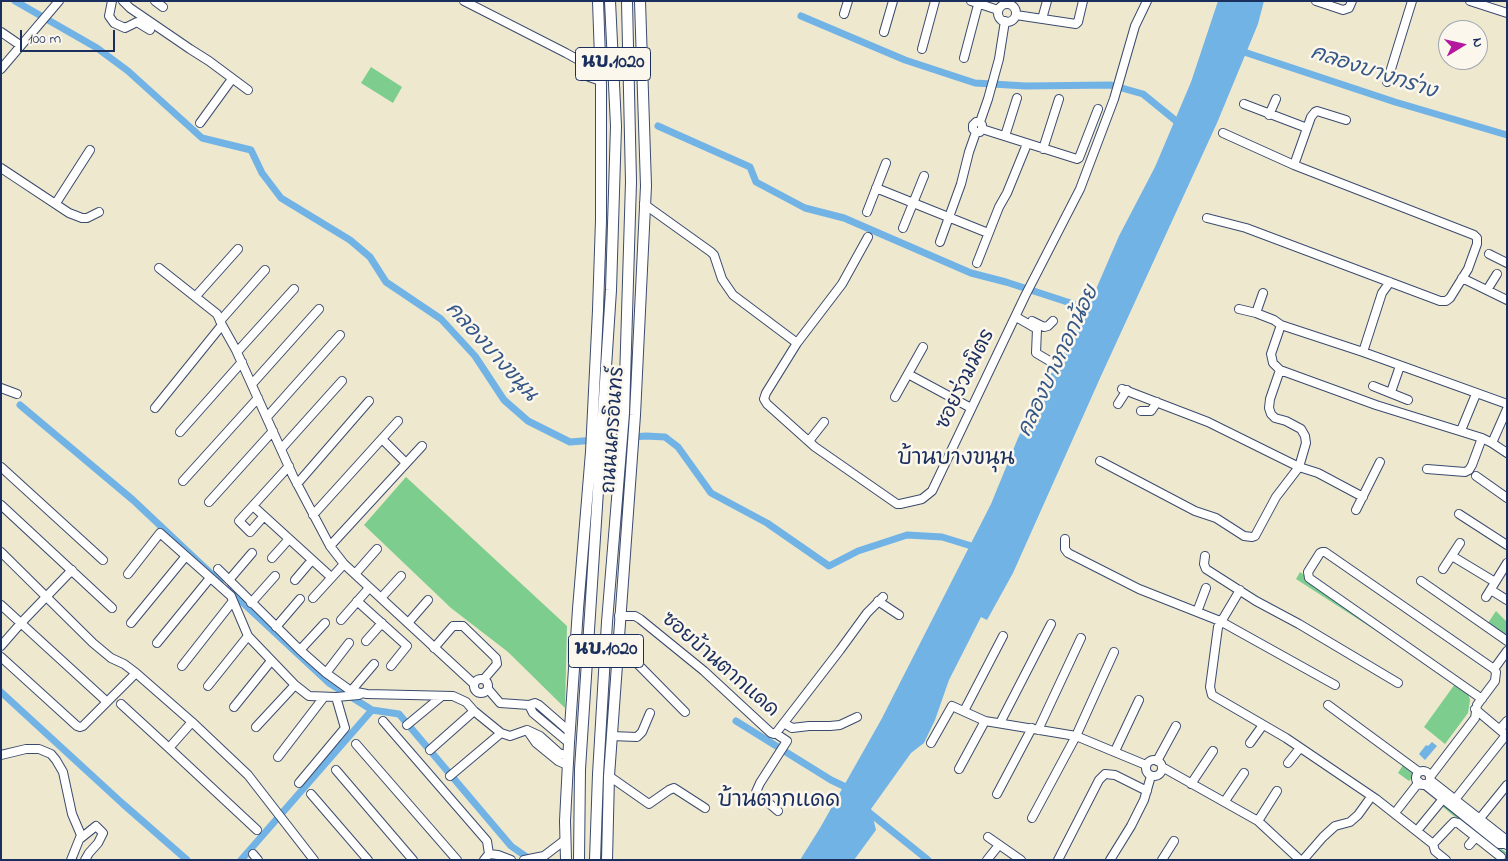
<!DOCTYPE html>
<html>
<head>
<meta charset="utf-8">
<style>
	body { margin:0 }
	#map { position:relative; width:1508px; height:861px; overflow:hidden; background:#eee8ce; font-family:"Indie Flower",sans-serif }
	canvas { display:block }
	.frame { position:absolute; inset:0; border:2px solid #1b2f5e; pointer-events:none }
	.north { position:absolute; left:1438px; top:20px; width:50px; height:50px; box-sizing:border-box; background:#fbf7ec; border:1px solid #a1a7b3; border-radius:50%; rotate:81deg; font-size:14px; font-weight:700; line-height:20px; text-align:center; color:#1b2f5e }
	.north::after { content:''; display:block; margin:auto; width:18px; height:22px; background:#b5179e; clip-path:polygon(50% 0,100% 100%,50% 72%,0 100%) }
	.scale { position:absolute; left:20px; top:30px; width:95px; height:22px; box-sizing:border-box; border:2px solid #1b2f5e; border-top:0; padding-left:6px; font-size:15px; line-height:18px; white-space:nowrap; color:#1b2f5e; -webkit-text-stroke:4px #fbf7ec; paint-order:stroke }
</style>
</head>
<body>
<div id="map">
<canvas width="1508" height="861"></canvas>
<div class="frame"></div>
<div class="north">N</div>
<div class="scale">100 m</div>
</div>
<script>
const c = document.querySelector('canvas').getContext('2d');
c.lineJoin = 'round';
function fill(path, color) { c.fillStyle = color; c.fill(path, 'evenodd'); }
const poly = rows => new Path2D(rows.map(r => 'M' + r).join(''));
function trace(path, color, width, dash) { c.strokeStyle = color; c.lineWidth = width; c.lineCap = dash ? 'butt' : 'round'; c.setLineDash(dash || []); c.stroke(path); }
function drawText(font, color, halo, rows, align = 'center') {
  c.font = font + ' "Indie Flower","Playpen Sans Thai",sans-serif'; c.lineWidth = 5; c.setLineDash([]); c.textBaseline = 'middle'; c.strokeStyle = halo; c.fillStyle = color; for (const [text, x, y, turn = 0] of rows) {
    c.save(); c.translate(x, y); c.rotate((+turn || 0) * Math.PI / 180); c.textAlign = isNaN(turn) ? turn : align; if (halo) c.strokeText(text, 0, 0); c.fillText(text, 0, 0); c.restore();
  }
}
fill(poly([
	[371,67,402,87,393,103,361,83],
	[406,477,567,626,565,708,508,652,451,608,364,525],
	[1300,572,1468,693,1470,700,1468,713,1445,744,1424,727,1455,684,1378,632,1296,579],
	[1496,611,1507,622,1507,637,1488,623],
	[1403,765,1413,772,1414,776,1409,781,1398,773],
	[1444,804,1507,853,1507,858,1455,817,1443,807]
]), '#7dcd8e');
fill(poly([
	[1218,1,1264,1,1258,24,1217,123,1101,376,1013,573,987,620,981,617,949,680,935,720,924,743,911,753,871,809,876,830,854,860,800,860,820,828,881,720,991,504,1018,438,1045,384,1084,317,1119,236,1155,167,1191,82],
	[1432,742,1437,746,1425,760,1419,754,1426,745,1428,746]
]), '#72b3e6');
trace(poly([
	[15,1,97,48,128,71,202,138,251,150,262,173,281,198,350,240,370,257,386,282,441,319,475,356,504,400,528,421,570,442,646,436,665,437,678,447,711,493,767,523,829,566,858,551,907,535,942,537,978,548],
	[801,16,905,60,975,83,1026,86,1111,85,1143,94,1181,125],
	[1238,50,1395,102,1507,135],
	[658,126,750,167,756,182,805,208,844,218,971,273,1006,282,1095,311],
	[20,405,133,500,220,582],
	[228,589,329,683,372,710,399,714,511,846,531,860],
	[1,692,123,804,187,860],
	[736,721,831,780,852,790],
	[866,810,928,860],
	[241,860,372,710]
]), '#72b3e6', 7);
const minor = poly([
	[112,1,109,16,114,23,125,28,137,22,150,30],
	[123,1,130,8,190,49,209,61,248,90],
	[155,1,163,7],
	[464,1,566,53,584,63],
	[971,1,998,10],
	[1316,1,1343,10,1349,8,1352,1],
	[1470,1,1507,13],
	'998 13a9 9 0 1 1 18 0a9 9 0 1 1-18 0Z',
	[844,14,848,1],
	[1016,15,1076,24,1078,22,1083,1],
	[1042,19,1047,1],
	[1,32,20,45],
	[884,32,893,1],
	[922,49,935,1],
	[600,51,592,53,587,57,584,63,584,70,589,77,601,81],
	[964,58,979,1],
	[1,69,59,1],
	[1387,82,1412,1],
	[1244,104,1307,128],
	[1269,115,1276,99],
	[980,122,988,99,999,59,1005,21],
	[200,123,232,79],
	[982,129,1077,159,1079,158,1098,109],
	[1005,136,1017,98],
	[1043,149,1059,99],
	[1294,165,1311,117,1315,112,1317,111,1346,120],
	[1,168,69,213,82,218,87,218,99,212],
	[876,188,988,233],
	[56,203,90,150],
	[644,204,711,252,714,255,722,279,733,295,797,343,766,393,764,399,767,404,815,447,897,504,900,504,922,499,932,491,1025,296,1080,189,1114,99,1135,26,1147,1],
	[867,212,886,163],
	[1207,218,1246,228,1440,301,1446,301,1450,298,1468,269,1477,244,1477,238,1474,235,1294,165,1223,133],
	[903,228,924,176],
	[940,242,961,184,969,152,976,132,973,129,973,125,976,122,980,122,982,125,982,129,980,132,976,132],
	[1489,254,1507,263],
	[977,263,999,207,1007,193,1027,144],
	[159,268,217,314,222,325,236,350,293,476,330,546,344,564,474,684],
	[1462,278,1507,300],
	[1487,290,1497,274],
	[1263,293,1256,313,1274,320,1281,325,1363,352,1507,404],
	[196,296,238,249],
	[1239,309,1256,313],
	[1016,317,1037,329,1036,353,1053,363],
	[220,321,265,270],
	[1032,321,1044,327,1048,326,1053,321],
	[1281,325,1271,354,1273,363,1280,370,1376,405,1482,438,1492,443,1507,453],
	[797,343,842,284,868,237],
	[237,352,294,289],
	[1363,352,1382,293,1390,282],
	[908,374,971,408],
	[252,384,319,309],
	[1373,386,1408,400],
	[1,388,17,394],
	[1122,389,1208,422,1299,467,1318,473,1363,497],
	[1391,392,1400,366],
	[895,397,923,347],
	[1118,404,1127,390],
	[155,408,222,325],
	[1141,411,1151,411,1157,402],
	[267,417,340,335],
	[1462,428,1476,394],
	[180,432,242,362],
	[382,439,406,463],
	[809,441,824,422],
	[1492,443,1507,409],
	[281,449,342,381],
	[1100,461,1195,511,1216,518,1244,536,1252,537,1255,536,1276,497,1299,467,1306,443,1305,436,1301,429,1286,421,1275,418,1271,414,1269,408,1270,399,1280,370],
	[1,467,103,560],
	[1427,469,1465,472,1469,470,1472,465,1482,438],
	[1476,476,1507,498],
	[183,481,258,398],
	[297,484,369,401],
	[209,502,273,431],
	[1,505,112,608],
	[253,506,331,577],
	[1356,510,1380,462],
	[1459,514,1507,545],
	[313,515,398,421],
	[264,516,250,532,239,521,289,466],
	[1065,539,1065,549,1068,553,1139,589,1220,621,1335,685],
	[330,546,422,446],
	[1,552,93,643,111,658,124,664,136,673,192,722,248,775,314,860],
	[1205,556,1204,564,1206,569,1256,601,1299,624,1398,683],
	[1452,556,1495,582],
	[272,558,289,539],
	[218,569,300,650,326,673,351,691,367,694,453,696,466,702,474,711,501,733,510,736,527,730,540,736,559,753,568,756],
	[1443,569,1460,543],
	[128,574,160,533,231,596,248,636,295,685,309,696,336,697,359,695],
	[355,574,377,549],
	[229,580,252,553],
	[295,580,312,560],
	[1421,581,1507,641],
	[1240,590,1218,627,1210,687,1212,695,1286,738,1376,799,1433,844,1435,851,1446,860],
	[1491,590,1507,600],
	[1486,597,1507,563],
	[313,598,344,564],
	[381,598,401,576],
	[357,601,407,646,391,666],
	[878,601,899,615],
	[251,603,275,576],
	[1,605,106,701],
	[1197,612,1206,588],
	[619,616,635,616,640,619,704,671,771,733,774,734,776,733,840,650,867,613,883,597],
	[341,620,369,588],
	[131,623,186,556],
	[408,623,428,600],
	[276,627,300,599],
	[366,641,382,623],
	[157,643,210,578],
	[617,643,685,712],
	[1,646,21,623,72,570],
	[434,648,453,626,463,626,496,658,497,664,484,679],
	[300,650,325,623],
	[1,657,77,726,80,727,83,726,136,673],
	[182,666,233,601],
	[1494,669,1507,651],
	[326,673,349,643],
	'474 686a7 7 0 1 1 14 0a7 7 0 1 1-14 0Z',
	[208,686,248,636],
	[488,689,500,703,529,705],
	[351,691,374,664],
	[1482,699,1309,578,1308,572,1320,553,1322,552,1325,552,1494,669],
	[121,704,169,748,192,722],
	[1328,705,1419,772],
	[234,707,271,661],
	[1475,709,1507,736],
	[964,711,1003,636],
	[383,721,487,841,489,854,484,860],
	[784,723,792,728,809,726,830,726,840,725,857,717],
	[1000,723,1051,624],
	[407,725,442,696],
	[256,727,295,685],
	[1500,729,1507,721],
	[527,730,536,743,558,761,567,765],
	[1038,730,1081,638],
	[775,733,787,741,760,783,756,792,778,811],
	[611,736,637,737,642,732,650,713],
	[569,743,533,713,529,705,535,703,539,705,570,732],
	[931,743,952,706,985,721,1076,736,1146,765],
	[1250,743,1263,725],
	[356,744,457,860],
	[169,748,257,830],
	[430,750,474,711],
	[1115,751,1139,700],
	[1,755,26,749,39,749,51,754,56,760,63,772,72,814,81,835,71,860],
	[278,757,324,697],
	'1146 768a8 8 0 1 1 16 0a8 8 0 1 1-16 0Z',
	[1157,761,1176,726],
	[1288,763,1300,748],
	[1162,767,1258,821,1300,860],
	[959,769,985,721],
	[336,770,413,860],
	'1416 778a7 7 0 1 1 14 0a7 7 0 1 1-14 0Z',
	[450,776,501,733],
	[609,776,649,804,669,790,674,788,705,808],
	[1430,777,1475,718,1477,705,1495,681,1496,672,1494,669],
	[1430,780,1504,838,1507,845],
	[299,783,345,728,336,697],
	[1191,784,1213,751],
	[1424,784,1499,844,1505,844],
	[311,794,368,860],
	[997,794,1032,728],
	[1225,801,1244,773],
	[1453,802,1506,735],
	[1398,809,1419,782],
	[1032,818,1076,736,1114,652],
	[1258,821,1277,791],
	[1477,822,1507,785],
	[1420,827,1443,799],
	[988,837,1021,860],
	[81,838,96,826,103,833,98,843,89,853,85,860],
	[1433,844,1451,825,1454,822,1458,823,1501,857],
	[1469,845,1476,837],
	[253,854,258,860],
	[489,854,498,855,511,860],
	[524,860,544,856,565,840],
	[987,860,999,845],
	[1058,860,1099,780,1105,774,1115,775,1147,791],
	[1110,860,1131,826,1144,800,1151,776],
	[1162,860,1174,841],
	[1303,860,1323,837,1335,826,1350,822,1358,815,1371,797]
]);
const major = poly([
	[566,860,565,821,569,743,578,609,591,452,598,310,601,220,601,86,598,1],
	[579,860,580,769,611,290,616,126,610,1],
	[595,860,598,774,607,622,624,413,631,182,627,1],
	[607,860,609,776,635,415,646,186,640,1]
]);
trace(minor, '#3b4b6f', 10);
trace(major, '#3b4b6f', 12);
trace(minor, '#fff', 8);
trace(major, '#fff', 10);
for (const [x, y, w] of [
	[613,64,75],
	[606,651,75]
]) { const box = new Path2D(); box.roundRect(x - w / 2, y - 16.5, w, 33, 4); c.fillStyle = '#fbf7ec'; c.fill(box); trace(box, '#1b2f5e', 1); }
drawText('bold 19px', '#1b2f5e', null, [
	["นบ.1020",613,64],
	["นบ.1020",606,651]
]);
drawText('20px', '#1b2f5e', '#fbf7ec', [
	["ซอยร่วมมิตร",967,380,-64],
	["ถนนนครอินทร์",615,430,-86],
	["ซอยบ้านตากแดด",719,666,41]
]);
drawText('italic 21px', '#355787', '#fbf7ec', [
	["คลองบางกร่าง",1373,74,18],
	["คลองบางขนุน",490,353,48],
	["คลองบางกอกน้อย",1060,362,-65]
]);
drawText('22px', '#1b2f5e', '#fbf7ec', [
	["บ้านบางขนุน",956,460],
	["บ้านตากแดด",779,802]
]);
</script>
</body>
</html>
